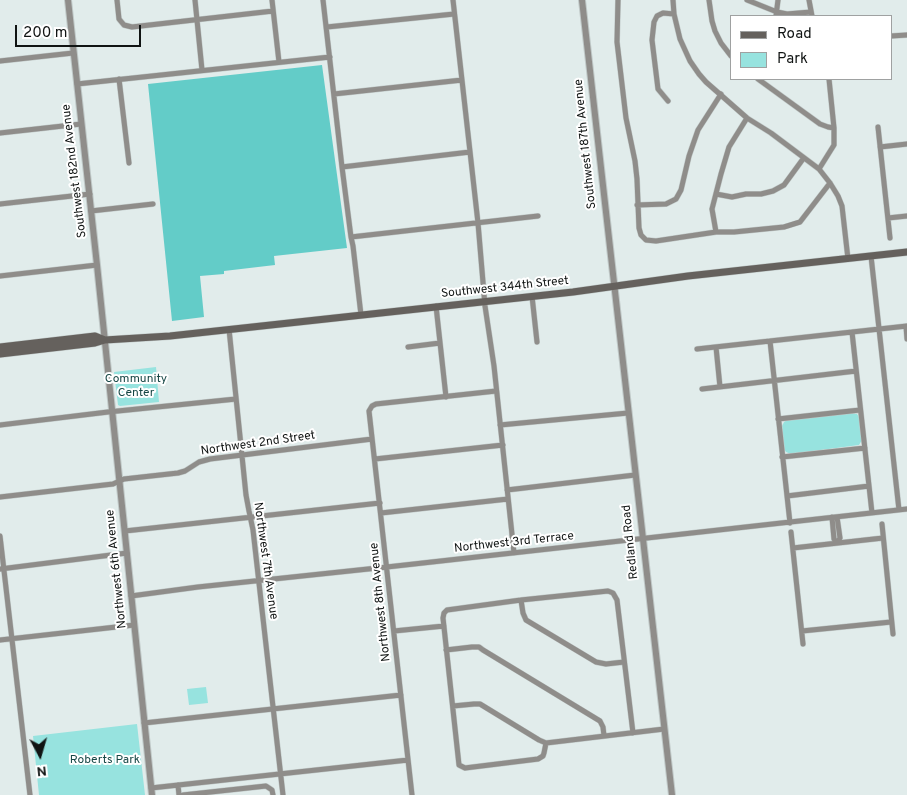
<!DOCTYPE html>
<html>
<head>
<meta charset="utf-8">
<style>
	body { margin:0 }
	#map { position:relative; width:907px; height:795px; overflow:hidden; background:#e1eceb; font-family:Overpass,sans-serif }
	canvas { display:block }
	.legend { position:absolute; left:730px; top:15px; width:162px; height:65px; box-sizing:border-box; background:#fff; border:1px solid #9fa1a1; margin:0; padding:6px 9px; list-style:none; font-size:15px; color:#101413 }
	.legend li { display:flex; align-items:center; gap:10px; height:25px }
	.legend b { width:25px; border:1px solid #9fa1a1 }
	.north { position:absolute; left:15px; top:730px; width:50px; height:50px; -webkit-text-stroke:4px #fff; paint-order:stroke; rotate:174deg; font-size:14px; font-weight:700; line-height:20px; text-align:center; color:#101413 }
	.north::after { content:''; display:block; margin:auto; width:18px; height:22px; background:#101413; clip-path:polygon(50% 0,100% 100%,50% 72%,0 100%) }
	.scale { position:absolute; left:15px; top:25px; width:126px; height:22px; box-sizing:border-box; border:2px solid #101413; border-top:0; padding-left:6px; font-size:15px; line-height:18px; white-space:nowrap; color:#101413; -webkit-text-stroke:4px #fff; paint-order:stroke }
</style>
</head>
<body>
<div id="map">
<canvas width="907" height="795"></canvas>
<ul class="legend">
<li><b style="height:6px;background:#65615d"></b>Road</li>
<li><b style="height:14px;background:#97e3df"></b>Park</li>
</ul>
<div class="north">N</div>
<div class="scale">200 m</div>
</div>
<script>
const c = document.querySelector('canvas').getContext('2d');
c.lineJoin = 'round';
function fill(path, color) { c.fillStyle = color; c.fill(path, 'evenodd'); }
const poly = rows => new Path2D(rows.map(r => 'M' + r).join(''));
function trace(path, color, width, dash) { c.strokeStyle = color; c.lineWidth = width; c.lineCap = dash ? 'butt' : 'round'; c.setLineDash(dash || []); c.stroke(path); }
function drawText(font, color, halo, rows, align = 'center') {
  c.font = font + ' Overpass,sans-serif'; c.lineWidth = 4; c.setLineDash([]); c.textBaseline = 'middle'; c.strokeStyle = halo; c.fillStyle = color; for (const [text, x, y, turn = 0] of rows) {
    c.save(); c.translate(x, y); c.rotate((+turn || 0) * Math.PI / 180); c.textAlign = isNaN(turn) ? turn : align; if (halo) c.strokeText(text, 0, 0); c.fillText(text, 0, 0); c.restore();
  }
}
fill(poly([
	[156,367,159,402,120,406,118,405,114,372],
	[852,413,857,414,859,417,862,440,859,445,791,454,786,452,784,449,782,426,784,422,787,420],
	[206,687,208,703,189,705,187,689],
	[137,724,145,795,39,795,33,736]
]), '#97e3df');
fill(poly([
	[322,65,347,248,274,256,275,265,224,271,224,274,200,276,204,317,172,321,148,84]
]), '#63ccc8');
const minor = poly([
	[117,0,119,19,124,25,132,27,273,11],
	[195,0,202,70],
	[272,0,279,62],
	[323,0,342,167,351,237,353,246,361,315],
	[453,0,478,223,485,306,494,366,514,553],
	[618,0,617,42,626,118,635,161,637,179,639,228,641,235,646,240,656,241,716,232,734,232,784,227,800,222,830,183],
	[673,0,674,14,680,39,690,61,699,74,706,82,747,118,771,133,819,169,830,183,838,196,842,206,848,259],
	[709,0,712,21,715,31,721,43,731,56],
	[747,0,777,12,787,14,811,12],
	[809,0,812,16],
	[776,16,778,0],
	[327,27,454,14],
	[891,36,907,35],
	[0,61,73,53],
	[119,79,129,163],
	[758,79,820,124,828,127,834,128],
	[77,84,330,57],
	[334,94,462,80],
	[668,101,658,89,652,40,654,22,657,16,663,13,674,14],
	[878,127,890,238],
	[0,133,81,124],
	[880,147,907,144],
	[342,167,470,152],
	[819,169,834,145,834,128,829,79],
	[716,194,732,197,746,194,761,194,773,191,784,185,803,159],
	[0,204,90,194],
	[637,205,666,204,676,199,681,190,689,156,698,130,721,94],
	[91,211,153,204],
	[888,218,907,216],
	[716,232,712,209,721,174,729,147,747,118],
	[351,237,538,216],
	[871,256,899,510],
	[0,276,97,265],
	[532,296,537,342],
	[436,306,446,397],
	[906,326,907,339],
	[229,329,246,495,249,511,253,530,283,795],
	[852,332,872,513],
	[770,341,790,523],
	[408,347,440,343],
	[716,347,720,387],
	[697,349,907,326],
	[702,389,856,371],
	[778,419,860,410],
	[0,425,108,412,236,399],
	[500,425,628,413],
	[782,457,865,448],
	[375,459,503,445],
	[507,490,635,475],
	[787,496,869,486],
	[0,497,113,484,124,479,178,473,185,471,199,462,210,459,372,439],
	[381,513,508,499],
	[832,517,834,539,837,543,840,538,837,517],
	[882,524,893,634],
	[125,531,380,503],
	[791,532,803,644],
	[0,536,30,795],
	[793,548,883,538],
	[0,569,127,553],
	[131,596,198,587,387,567,907,509],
	[521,600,523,613,526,620,596,662,606,664,624,662],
	[394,631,444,626],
	[802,631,891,622],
	[0,640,134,625],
	[446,650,472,647,479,647,483,650,600,721,603,727,604,736],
	[453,706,474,704,480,704,539,740,546,743,664,729],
	[144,723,401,695],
	[546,743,544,753,543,756,538,759,465,768,459,765,443,618,444,613,447,610,521,600,608,591,613,593,617,600,633,733],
	[178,785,179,795],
	[151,788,408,760],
	[183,795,266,786,272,790,273,795],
	[412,795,369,411,372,406,376,404,496,391]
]);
const tertiary = poly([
	[68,0,97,265,152,795],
	[582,0,672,795]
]);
const secondary = poly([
	[0,347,95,336,105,340],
	[0,354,95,343,105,340,170,336,573,292,688,276,907,252]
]);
trace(minor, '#c0c9c8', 6);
trace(tertiary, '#c0c9c8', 8);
trace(secondary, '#c0c9c8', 8);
trace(minor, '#8f8d8a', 5);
trace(tertiary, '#8f8d8a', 6);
trace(secondary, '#65615d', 7);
drawText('12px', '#101413', '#fff', [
	["Southwest 187th Avenue",586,144,-96],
	["Southwest 182nd Avenue",75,171,-97],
	["Southwest 344th Street",505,288,-6],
	["Northwest 2nd Street",258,444,-8],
	["Redland Road",631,542,-96],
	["Northwest 3rd Terrace",514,543,-6],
	["Northwest 7th Avenue",265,561,82],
	["Northwest 6th Avenue",117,569,-96],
	["Northwest 8th Avenue",381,602,-96]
]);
drawText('12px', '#164745', '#fff', [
	["Community",136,380],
	["Center",136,394],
	["Roberts Park",105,761]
]);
</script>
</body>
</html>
